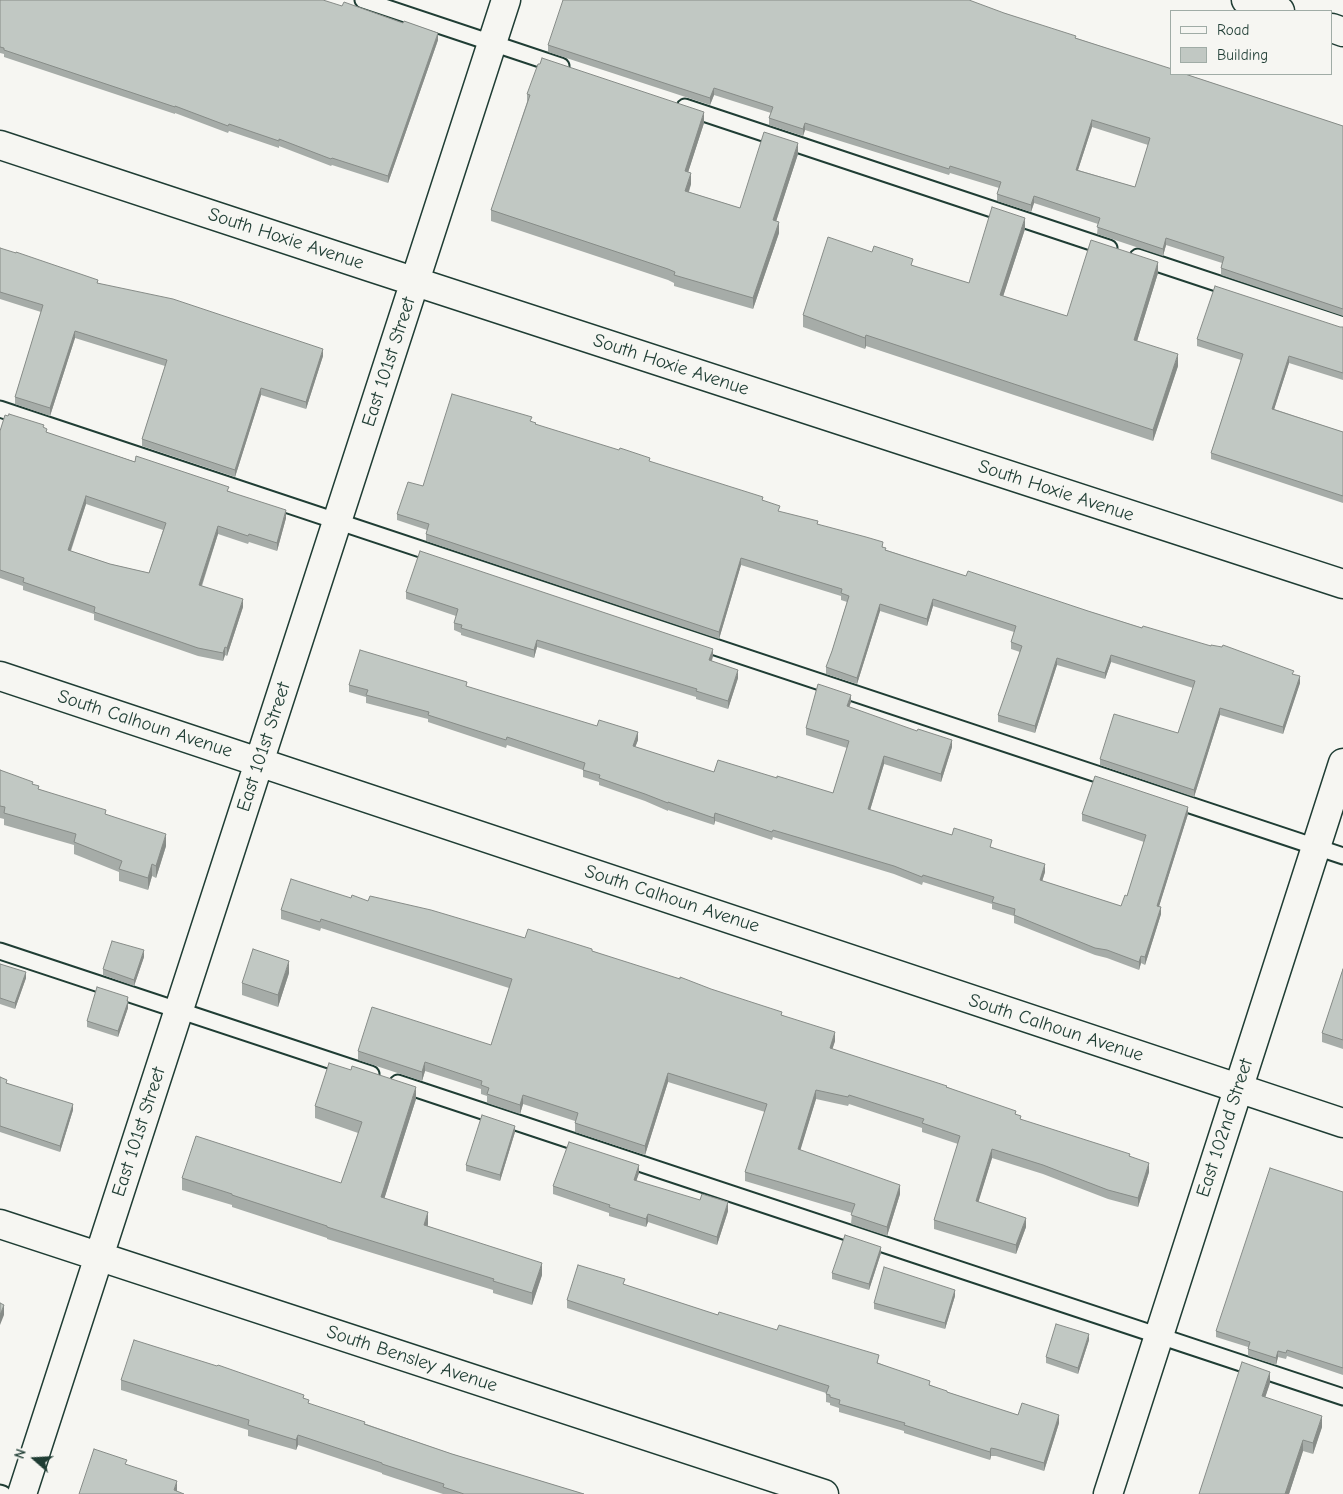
<!DOCTYPE html>
<html>
<head>
<meta charset="utf-8">
<style>
	body { margin:0 }
	#map { position:relative; width:1343px; height:1494px; overflow:hidden; background:#f6f6f2; font-family:"Comic Neue",sans-serif }
	canvas { display:block }
	.legend { position:absolute; left:1170px; top:10px; width:162px; height:65px; box-sizing:border-box; background:#f6f6f2; border:1px solid #a0aca6; margin:0; padding:6px 9px; list-style:none; font-size:15px; color:#1f3d34 }
	.legend li { display:flex; align-items:center; gap:10px; height:25px }
	.legend b { width:25px; border:1px solid #a0aca6 }
	.north { position:absolute; left:10px; top:1434px; width:50px; height:50px; -webkit-text-stroke:4px #f6f6f2; paint-order:stroke; rotate:289deg; font-size:14px; font-weight:700; line-height:20px; text-align:center; color:#1f3d34 }
	.north::after { content:''; display:block; margin:auto; width:18px; height:22px; background:#1f3d34; clip-path:polygon(50% 0,100% 100%,50% 72%,0 100%) }
</style>
</head>
<body>
<div id="map">
<canvas width="1343" height="1494"></canvas>
<ul class="legend">
<li><b style="height:6px;background:#f6f6f2"></b>Road</li>
<li><b style="height:14px;background:#c1c8c3"></b>Building</li>
</ul>
<div class="north">N</div>
</div>
<script>
const c = document.querySelector('canvas').getContext('2d');
c.lineJoin = 'round';
const poly = rows => new Path2D(rows.map(r => 'M' + r).join(''));
function trace(path, color, width, dash) { c.strokeStyle = color; c.lineWidth = width; c.lineCap = dash ? 'butt' : 'round'; c.setLineDash(dash || []); c.stroke(path); }
function fill(path, color) { c.fillStyle = color; c.fill(path, 'evenodd'); }
function drawText(font, color, halo, rows, align = 'center') {
  c.font = font + ' "Comic Neue",sans-serif'; c.lineWidth = 4; c.setLineDash([]); c.textBaseline = 'middle'; c.strokeStyle = halo; c.fillStyle = color; for (const [text, x, y, turn = 0] of rows) {
    c.save(); c.translate(x, y); c.rotate((+turn || 0) * Math.PI / 180); c.textAlign = isNaN(turn) ? turn : align; if (halo) c.strokeText(text, 0, 0); c.fillText(text, 0, 0); c.restore();
  }
}
const lane = poly([
	[363,0,561,66],
	[685,107,1109,248],
	[1138,257,1343,325],
	[0,409,1343,856],
	[0,951,371,1074],
	[398,1083,1343,1397],
	[0,1493,3,1494]
]);
const street = poly([
	[0,145,370,267,1343,584],
	[0,676,1343,1123],
	[0,1224,824,1494],
	[22,1494,506,0],
	[1108,1494,1343,763]
]);
const secondary = poly([
	[1246,0,1280,11],
	[1332,28,1343,32]
]);
trace(lane, '#1f3d34', 19);
trace(street, '#1f3d34', 31);
trace(secondary, '#1f3d34', 31);
trace(lane, '#f6f6f2', 15);
trace(street, '#f6f6f2', 28);
trace(secondary, '#f6f6f2', 28);
fill(poly([
	[0,0,438,40,388,183,332,165,331,166,279,146,279,148,229,131,228,133,175,113,175,114,4,57,4,54,0,53],
	[1004,13,1076,38,1343,126,1343,316,1221,275,1221,268,1222,263,1166,245,1163,256,1097,234,1098,224,1034,203,1031,212,997,201,997,194,999,188,950,173,949,175,805,130,803,136,769,125,769,118,771,113,714,95,710,105,548,52,548,45],
	[1092,127,1148,145,1135,187,1078,170],
	[527,94,704,123,688,172,691,184,689,192,740,208,798,154,776,221,779,233,753,309,674,286,674,283,668,280,491,221,491,210,527,102],
	[1025,229,1003,296,1067,316,1158,273,1137,341,1178,366,1153,441,866,346,865,349,803,327,803,315,872,252,913,266,969,283],
	[0,249,98,283,323,356,306,409,261,395,235,477,142,446,142,439,165,366,75,338,50,416,15,404,15,397,41,312,0,299],
	[1340,327,1343,327,1343,380,1289,363,1274,409,1343,432,1343,503,1211,459,1211,453,1241,360,1197,346,1197,339],
	[532,422,536,425,650,462,763,500,780,512,883,547,886,550,966,576,1088,611,1294,675,1300,683,1283,734,1220,715,1194,797,1100,765,1100,759,1178,733,1193,688,1111,662,1105,679,1057,665,1035,733,998,722,998,715,1020,652,1011,649,1011,642,1014,632,933,606,927,626,880,611,857,684,826,674,826,667,832,651,847,602,841,600,841,596,741,565,719,639,426,541,426,534,427,530,397,520,397,514,423,486],
	[44,428,47,433,135,462,229,491,286,518,277,551,249,542,248,544,218,534,202,586,243,607,227,656,225,655,223,661,198,656,94,620,94,614,23,590,23,586,0,578,0,431],
	[86,504,163,530,149,573,110,564,71,551],
	[406,592,713,656,712,661,738,678,728,709,696,699,696,697,537,647,534,658,461,635,461,633,454,630,454,623,456,616,406,599],
	[349,685,467,687,638,740,635,747,714,772,777,778,833,793,847,748,806,735,806,728,851,702,849,707,952,747,941,782,884,764,870,810,992,847,1045,872,1042,881,1121,906,1127,896,1144,842,1082,821,1082,814,1188,814,1159,906,1161,914,1145,965,1141,963,1139,970,1107,958,1095,955,1014,923,1014,916,992,909,992,904,923,882,922,885,894,874,773,837,772,840,715,821,714,825,668,810,668,811,645,801,599,785,599,782,583,777,583,770,507,745,506,748,428,722,428,719,366,703,366,697,349,692],
	[0,770,33,784,39,789,106,815,166,846,156,878,152,876,148,890,119,881,119,872,74,854,74,845,4,825,4,819,0,818],
	[351,898,368,901,525,938,592,951,782,1015,835,1041,832,1049,947,1087,1016,1114,1021,1120,1130,1157,1149,1172,1138,1207,1108,1199,1043,1174,992,1158,978,1202,1026,1227,1016,1254,934,1229,934,1220,958,1144,922,1132,922,1128,849,1104,848,1106,816,1099,800,1150,900,1194,887,1236,851,1224,852,1213,745,1181,745,1172,765,1112,668,1082,645,1155,575,1132,575,1121,523,1104,520,1114,487,1103,487,1096,481,1094,481,1089,425,1071,422,1081,358,1060,358,1051,491,1045,509,988,321,928,320,931,281,919,281,910],
	[144,957,134,986,103,975,103,969],
	[0,964,26,978,15,1009,0,1004],
	[1343,969,1343,1049,1322,1042,1322,1033],
	[289,973,278,1007,242,995,242,983],
	[128,997,128,1008,118,1037,87,1027,87,1021],
	[0,1077,7,1083,73,1110,60,1152,0,1132],
	[416,1099,384,1199,428,1224,428,1226,542,1275,532,1305,493,1293,493,1290,327,1239,327,1238,232,1207,232,1205,182,1190,182,1178,341,1183,358,1133,315,1118,315,1106],
	[515,1132,500,1181,466,1171,466,1165],
	[639,1173,636,1181,728,1211,717,1245,648,1222,646,1227,609,1216,609,1213,553,1194,553,1186],
	[1343,1192,1343,1375,1287,1356,1286,1359,1278,1357,1276,1365,1248,1356,1248,1347,1216,1337,1216,1331],
	[881,1253,869,1290,832,1279,832,1273],
	[625,1285,718,1315,879,1363,947,1392,1018,1415,1059,1423,1044,1471,996,1456,991,1456,990,1460,904,1433,904,1431,839,1412,839,1408,830,1405,830,1403,826,1402,826,1393,567,1308,567,1300],
	[955,1296,945,1329,874,1309,874,1303],
	[1089,1340,1078,1374,1046,1363,1046,1357],
	[121,1380,304,1398,309,1404,452,1454,584,1494,443,1494,382,1474,382,1473,298,1445,296,1450,248,1436,248,1430,121,1390],
	[1270,1383,1265,1397,1322,1427,1313,1454,1303,1451,1289,1494,1199,1494]
]), '#a6aca8');
fill(poly([
	[438,33,438,40,388,183,388,176],
	[714,88,714,95,710,105,710,98],
	[704,112,704,123,685,182,685,171],
	[1092,120,1092,127,1076,176,1076,170],
	[805,123,805,130,803,136,803,129],
	[798,143,798,154,773,231,773,220],
	[691,173,691,184,685,202,685,191],
	[1034,196,1034,203,1031,212,1031,205],
	[1025,218,1025,229,1000,306,1000,295],
	[779,222,779,233,753,309,753,298],
	[1166,238,1166,245,1163,256,1163,249],
	[1158,262,1158,273,1134,351,1134,340],
	[75,331,75,338,50,416,50,408],
	[866,335,866,346,865,349,865,338],
	[323,349,323,356,306,409,306,402],
	[1178,354,1178,366,1153,441,1153,430],
	[1289,356,1289,363,1272,416,1272,409],
	[261,388,261,395,235,477,235,470],
	[86,496,86,504,68,558,68,550],
	[286,510,286,518,277,551,277,543],
	[218,526,218,534,199,593,199,585],
	[741,558,741,565,719,639,719,632],
	[243,599,243,607,227,656,227,648],
	[933,599,933,606,927,626,927,619],
	[880,604,880,611,857,684,857,678],
	[537,640,537,647,534,658,534,650],
	[225,647,225,655,223,661,223,653],
	[713,649,713,656,709,668,709,660],
	[1111,655,1111,662,1105,679,1105,673],
	[1057,658,1057,665,1035,733,1035,726],
	[738,670,738,678,728,709,728,701],
	[1300,676,1300,683,1283,734,1283,727],
	[851,695,851,702,847,714,847,706],
	[1220,708,1220,715,1194,797,1194,790],
	[638,732,638,740,633,753,633,746],
	[952,740,952,747,941,782,941,774],
	[884,756,884,764,868,817,868,809],
	[1188,807,1188,814,1157,913,1157,906],
	[715,813,715,821,714,825,714,818],
	[166,834,166,846,156,878,156,866],
	[152,864,152,876,148,890,148,878],
	[1045,864,1045,872,1040,888,1040,880],
	[1161,907,1161,914,1145,965,1145,957],
	[144,950,144,957,134,986,134,980],
	[1141,956,1141,963,1139,970,1139,962],
	[289,961,289,973,278,1007,278,995],
	[26,972,26,978,15,1009,15,1003],
	[128,997,128,1008,118,1037,118,1031],
	[835,1032,835,1041,830,1057,830,1048],
	[425,1062,425,1071,422,1081,422,1072],
	[668,1073,668,1082,645,1155,645,1146],
	[416,1087,416,1099,381,1209,381,1197],
	[816,1090,816,1099,798,1158,798,1149],
	[523,1095,523,1104,520,1114,520,1105],
	[73,1104,73,1110,60,1152,60,1146],
	[515,1126,515,1132,500,1181,500,1175],
	[992,1149,992,1158,976,1210,976,1201],
	[1149,1163,1149,1172,1138,1207,1138,1198],
	[639,1165,639,1173,634,1188,634,1180],
	[900,1185,900,1194,887,1236,887,1227],
	[728,1202,728,1211,717,1245,717,1237],
	[428,1212,428,1224,424,1237,424,1225],
	[648,1214,648,1222,646,1227,646,1219],
	[1026,1218,1026,1227,1016,1254,1016,1245],
	[881,1247,881,1253,869,1290,869,1284],
	[542,1263,542,1275,532,1305,532,1293],
	[955,1290,955,1296,945,1329,945,1323],
	[4,1305,4,1315,0,1325,0,1315],
	[1089,1334,1089,1340,1078,1374,1078,1368],
	[1278,1351,1278,1357,1276,1365,1276,1358],
	[1270,1372,1270,1383,1262,1407,1262,1396],
	[1059,1415,1059,1423,1044,1471,1044,1463],
	[1322,1416,1322,1427,1313,1454,1313,1443],
	[298,1435,298,1445,296,1450,296,1440],
	[1303,1440,1303,1451,1289,1494,1285,1494],
	[991,1448,991,1456,990,1460,990,1452],
	[177,1481,177,1491,176,1494,174,1490]
]), '#878c88');
const building = poly([
	[0,0,323,0,342,6,344,2,403,23,404,21,438,33,388,176,332,158,331,159,279,139,279,141,229,124,228,126,175,106,175,107,4,50,4,48,0,47,0,0],
	[563,0,969,0,1004,13,1076,36,1075,38,1172,69,1172,74,1185,74,1343,126,1343,309,1221,268,1224,257,1166,238,1163,249,1097,227,1100,218,1034,196,1031,205,997,194,1001,182,950,166,949,169,805,123,803,129,769,118,773,107,714,88,710,98,548,45,563,0],
	[1092,120,1150,138,1135,187,1076,170,1092,120],
	[542,58,704,112,685,171,691,173,685,191,740,208,764,132,798,143,773,220,779,222,753,298,674,275,675,272,668,269,491,210,530,95,527,94,538,64,540,64,542,58],
	[992,207,1025,218,1000,295,1067,316,1091,240,1158,262,1134,340,1178,354,1153,430,866,335,865,338,803,315,828,237,872,252,874,246,913,259,911,265,969,283,992,207],
	[0,248,16,253,16,252,98,280,97,283,173,299,323,349,306,402,261,388,235,470,142,439,167,360,75,331,50,408,15,397,43,305,0,292,0,248],
	[1215,286,1340,327,1343,327,1343,373,1289,356,1272,409,1343,432,1343,496,1211,453,1243,354,1197,339,1215,286],
	[452,394,532,417,530,421,536,423,535,424,619,450,620,448,650,458,649,461,763,497,762,500,780,506,778,511,818,521,817,524,866,537,883,542,882,547,886,548,885,550,966,576,968,571,1088,611,1142,628,1143,626,1211,646,1211,645,1222,647,1223,645,1294,671,1292,674,1300,676,1283,727,1220,708,1194,790,1100,759,1114,714,1178,733,1195,681,1111,655,1105,673,1057,658,1035,726,998,715,1022,646,1011,642,1016,626,933,599,927,619,880,604,857,678,826,667,832,651,849,596,841,593,842,589,741,558,719,632,426,534,429,524,397,514,408,482,423,486,452,394],
	[9,414,44,425,43,427,47,429,46,432,135,462,136,456,229,487,227,491,286,510,277,543,249,534,248,536,218,526,199,585,243,599,227,648,225,647,223,653,198,648,94,612,95,607,23,582,24,578,0,570,0,431,5,415,8,416,9,414],
	[86,496,166,523,149,573,110,564,68,550,86,496],
	[420,551,713,649,709,660,738,670,728,701,696,691,697,689,537,640,534,650,461,628,462,625,454,623,458,609,406,592,420,551],
	[360,650,467,682,466,686,597,726,599,720,638,732,633,746,714,772,718,760,777,778,777,776,833,793,849,741,806,728,818,684,851,695,847,706,917,731,918,729,952,740,941,774,884,756,868,809,952,835,954,828,992,840,990,847,1045,864,1040,880,1121,906,1125,895,1127,896,1146,835,1082,814,1095,776,1188,807,1157,906,1161,907,1145,957,1141,956,1139,962,1107,950,1095,948,1014,915,1015,909,992,902,994,897,923,875,922,877,894,866,773,830,772,832,715,813,714,818,668,802,668,803,645,794,599,778,600,775,583,770,585,763,507,737,506,740,428,715,429,712,366,695,368,690,349,685,360,650],
	[0,770,33,782,32,784,39,786,38,789,106,810,105,814,166,834,156,866,152,864,148,878,119,869,122,861,74,842,76,834,4,813,5,807,0,806,0,770],
	[291,879,351,898,352,895,368,901,370,896,431,910,525,938,528,929,592,949,592,951,680,979,680,977,711,989,782,1012,781,1015,835,1032,830,1048,947,1086,946,1087,1016,1111,1015,1114,1021,1116,1020,1119,1130,1154,1129,1156,1149,1163,1138,1198,1108,1190,1043,1165,992,1149,976,1201,1026,1218,1016,1245,934,1220,960,1136,922,1123,924,1119,849,1095,848,1097,816,1090,798,1149,900,1185,887,1227,851,1215,855,1204,745,1172,767,1104,668,1073,645,1146,575,1123,578,1113,523,1095,520,1105,487,1094,489,1088,481,1085,482,1081,425,1062,422,1072,358,1051,372,1007,491,1045,512,979,321,919,320,922,281,910,291,879],
	[112,941,144,950,134,980,103,969,112,941],
	[253,949,289,961,278,995,242,983,253,949],
	[0,964,26,972,15,1003,0,998,0,964],
	[1343,969,1343,1040,1322,1033,1343,969],
	[97,987,128,997,127,1001,128,1002,118,1031,87,1021,97,987],
	[329,1063,351,1070,352,1066,416,1087,381,1197,428,1212,424,1225,542,1263,532,1293,493,1281,494,1279,327,1227,327,1226,232,1195,232,1194,182,1178,196,1136,341,1183,362,1122,315,1106,329,1063],
	[0,1077,7,1080,6,1083,73,1104,60,1146,0,1126,0,1077],
	[482,1115,515,1126,500,1175,466,1165,482,1115],
	[569,1142,639,1165,634,1180,700,1200,702,1194,728,1202,717,1237,648,1214,646,1219,609,1207,610,1205,553,1186,569,1142],
	[1270,1168,1343,1192,1343,1368,1287,1350,1286,1353,1278,1351,1276,1358,1248,1349,1250,1342,1216,1331,1270,1168],
	[845,1235,881,1247,869,1284,832,1273,845,1235],
	[578,1265,625,1279,623,1284,718,1315,719,1312,777,1330,779,1325,879,1355,877,1363,930,1381,929,1385,947,1391,947,1392,1018,1415,1022,1403,1059,1415,1044,1463,996,1449,991,1448,990,1452,904,1425,905,1423,839,1404,840,1400,830,1397,830,1395,826,1394,829,1386,567,1300,578,1265],
	[884,1267,955,1290,945,1323,874,1303,884,1267],
	[0,1303,4,1305,0,1315,0,1303],
	[1056,1324,1089,1334,1078,1368,1046,1357,1056,1324],
	[134,1340,217,1366,218,1365,304,1395,303,1398,309,1400,308,1403,365,1422,364,1424,452,1454,584,1494,464,1494,443,1487,444,1484,382,1464,382,1463,298,1435,296,1440,248,1425,249,1420,121,1380,134,1340],
	[1242,1362,1270,1372,1262,1396,1322,1416,1313,1443,1303,1440,1285,1494,1199,1494,1242,1362],
	[94,1449,127,1460,125,1464,177,1481,174,1490,184,1494,79,1494,94,1449]
]);
fill(building, '#c1c8c3');
trace(building, '#878c88', 1);
drawText('19px', '#1f3d34', '#f6f6f2', [
	["South Hoxie Avenue",286,239,18],
	["East 101st Street",389,362,-72],
	["South Hoxie Avenue",671,365,18],
	["South Hoxie Avenue",1056,491,18],
	["South Calhoun Avenue",145,724,18],
	["East 101st Street",264,747,-72],
	["South Calhoun Avenue",672,899,18],
	["South Calhoun Avenue",1056,1028,18],
	["East 102nd Street",1225,1128,-72],
	["East 101st Street",139,1132,-72],
	["South Bensley Avenue",412,1359,18]
]);
</script>
</body>
</html>
